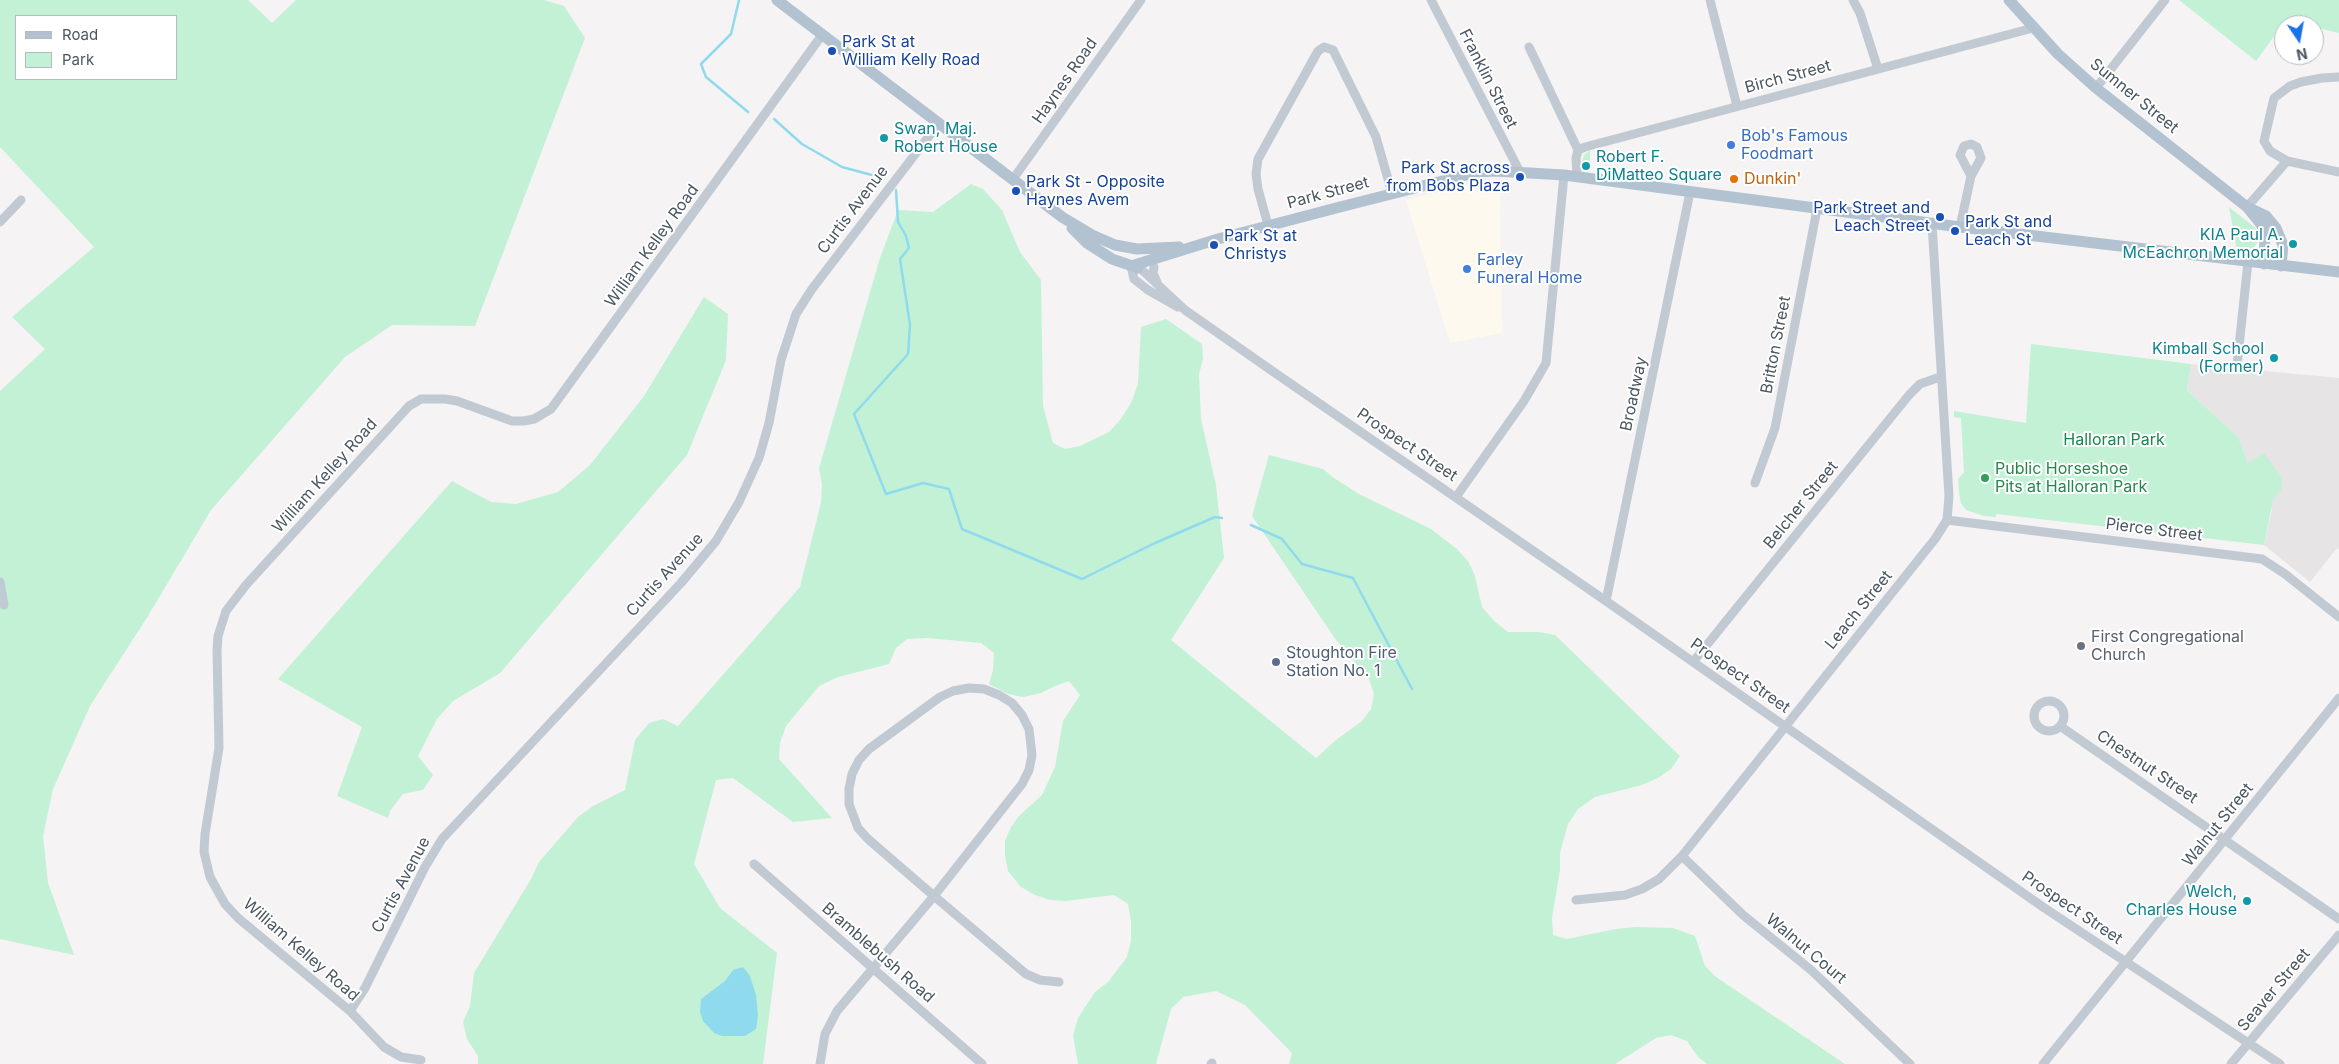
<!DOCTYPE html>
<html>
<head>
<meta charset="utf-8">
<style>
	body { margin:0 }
	#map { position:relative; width:2339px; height:1064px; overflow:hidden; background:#f5f3f3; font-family:Inter,sans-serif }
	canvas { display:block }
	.legend { position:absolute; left:15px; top:15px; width:162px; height:65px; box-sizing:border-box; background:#fff; border:1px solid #b7bbc0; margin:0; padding:6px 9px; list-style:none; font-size:15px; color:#4a5661 }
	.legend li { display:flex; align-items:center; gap:10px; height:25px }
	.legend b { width:25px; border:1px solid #b7bbc0 }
	.north { position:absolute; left:2274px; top:15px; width:50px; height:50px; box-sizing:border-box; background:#fff; border:1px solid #b7bbc0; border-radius:50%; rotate:168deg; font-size:14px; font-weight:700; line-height:20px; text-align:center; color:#4a5661 }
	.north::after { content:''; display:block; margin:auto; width:18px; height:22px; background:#1a73e8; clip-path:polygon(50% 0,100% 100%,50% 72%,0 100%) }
</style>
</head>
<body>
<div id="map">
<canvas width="2339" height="1064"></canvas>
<ul class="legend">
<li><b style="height:6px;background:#b3c2d1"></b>Road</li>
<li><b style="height:14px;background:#c3f1d5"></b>Park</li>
</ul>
<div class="north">N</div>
</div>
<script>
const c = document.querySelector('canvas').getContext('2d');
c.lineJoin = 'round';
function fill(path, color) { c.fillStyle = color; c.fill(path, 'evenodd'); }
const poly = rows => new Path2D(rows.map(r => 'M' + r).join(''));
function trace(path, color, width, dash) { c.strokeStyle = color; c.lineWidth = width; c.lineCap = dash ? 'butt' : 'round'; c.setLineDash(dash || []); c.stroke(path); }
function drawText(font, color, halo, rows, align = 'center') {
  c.font = font + ' Inter,sans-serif'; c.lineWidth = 4; c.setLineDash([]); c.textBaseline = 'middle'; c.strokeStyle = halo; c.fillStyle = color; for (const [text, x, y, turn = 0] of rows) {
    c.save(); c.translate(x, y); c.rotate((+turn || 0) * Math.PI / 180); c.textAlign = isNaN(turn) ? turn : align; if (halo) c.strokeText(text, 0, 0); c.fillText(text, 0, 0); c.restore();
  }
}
fill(poly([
	[1485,181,1500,181,1502,333,1450,343,1406,200]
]), '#fdf9ef');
fill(poly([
	[2191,364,2339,378,2339,550,2337,548,2310,582,2264,545,2272,509,2248,463,2238,437,2187,390]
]), '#e6e4e5');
fill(poly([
	[0,0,248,0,272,23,296,0,544,0,564,6,585,38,475,326,392,325,345,357,211,510,148,616,90,706,53,789,43,836,48,883,74,955,0,939,0,391,45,349,12,317,94,247,0,147],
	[16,16,176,16,176,79,16,79],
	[2179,0,2339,0,2339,33,2286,20,2256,61],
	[1590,150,1590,169,1581,168,1584,155],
	[971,184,983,189,1002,210,1020,252,1041,280,1043,406,1053,443,1065,449,1080,446,1109,432,1121,419,1131,403,1138,384,1141,327,1166,319,1202,344,1203,359,1199,374,1201,419,1216,485,1224,558,1171,640,1316,758,1336,740,1362,721,1371,709,1374,694,1369,679,1336,640,1252,516,1269,455,1323,469,1334,478,1359,494,1431,529,1457,549,1468,561,1475,576,1482,607,1494,621,1508,632,1539,632,1555,635,1680,756,1671,769,1658,778,1642,785,1595,797,1578,809,1568,824,1560,853,1560,870,1552,918,1553,935,1567,939,1616,929,1636,927,1673,928,1695,936,1705,966,1716,977,1845,1064,1707,1064,1698,1057,1687,1041,1671,1035,1656,1038,1615,1064,1289,1064,1292,1053,1245,1005,1216,991,1183,997,1171,1009,1156,1064,1078,1064,1073,1035,1078,1018,1095,992,1108,982,1127,957,1131,941,1131,921,1128,904,1114,895,1066,901,1050,900,1035,895,1021,887,1008,871,1005,856,1005,841,1011,827,1019,816,1042,795,1055,767,1063,721,1080,695,1069,681,1055,686,1041,693,1023,697,1008,694,989,684,993,670,994,653,981,643,927,638,907,639,896,648,889,664,838,677,819,686,786,726,780,743,779,759,832,818,793,822,733,778,716,780,694,864,720,908,777,953,763,1064,478,1064,478,1056,467,1039,463,1022,470,1006,474,973,531,879,539,862,578,817,593,806,625,790,635,740,649,723,663,719,678,726,800,587,821,503,822,484,819,468,880,258,898,210,933,212],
	[2229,207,2258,230,2260,238,2254,248,2249,250,2237,250],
	[704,297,728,314,726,360,687,455,500,673,453,701,437,719,418,756,433,775,423,790,403,794,390,811,388,818,337,796,362,727,278,679,452,481,491,502,516,504,558,492,590,465,644,396],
	[2031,344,2191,364,2187,390,2238,437,2248,463,2264,453,2282,478,2282,488,2273,500,2264,545,1996,514,1996,517,1984,516,1966,510,1961,503,1959,493,1958,479,1964,472,1961,418,1954,417,1954,411,2026,423]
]), '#c3f1d5');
fill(poly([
	[743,967,750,976,756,995,758,1016,756,1029,745,1036,722,1036,714,1033,703,1021,700,1012,701,999,725,981,733,970]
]), '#90daee');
trace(poly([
	[739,0,731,34,701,64,706,77,748,112],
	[774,119,802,144,842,167,883,178],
	[896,190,898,222,906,236,909,248,900,259,910,325,908,354,854,414,886,494,923,483,949,489,962,529,1082,579,1155,543,1215,517,1222,518],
	[1251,525,1282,539,1302,564,1353,578,1412,689]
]), '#90daee', 2.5);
trace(poly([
	[1431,0,1520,172],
	[1710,0,1737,106],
	[1853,0,1860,13,1878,69],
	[1529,47,1578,150],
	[2096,88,2165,0],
	[2287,161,2270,151,2264,141,2274,98,2290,86,2301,82,2322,78,2339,77],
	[1577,177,1576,158,1578,150,1585,147,2033,28],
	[1013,179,1141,0],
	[2247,207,2287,161,2339,172],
	[0,222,21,200],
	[1268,225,1258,189,1256,174,1258,159,1318,51,1324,47,1333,50,1376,137,1392,193],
	[1960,227,1971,176,1981,158,1977,147,1971,144,1964,146,1960,155,1971,176],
	[1131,266,1134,279,1148,290,1178,307],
	[1154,267,1153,273,1157,282],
	[1141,269,1185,310,1278,375,1606,601,2043,907,2280,1064],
	[2237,365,2248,262],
	[1755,483,1775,428,1817,209],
	[1456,497,1524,401,1546,363,1564,175],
	[1947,520,2262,559,2285,574,2339,617],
	[0,582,4,605],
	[1606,601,1690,192],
	[1693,662,1909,395,1920,384,1940,377],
	'2034 716a15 15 0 1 1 30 0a15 15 0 1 1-30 0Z',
	[2060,726,2339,919],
	[1682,856,1743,915,1811,970,1910,1064],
	[754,864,982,1064],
	[1576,900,1625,895,1642,889,1659,879,1682,856,1935,539,1947,520,1949,496,1932,224],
	[350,1011,365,988,425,867,442,839,681,583,716,541,739,502,759,458,769,423,781,360,796,314,812,289,939,123],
	[421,1060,401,1057,384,1047,350,1011,238,918,225,904,210,877,204,852,205,834,219,748,217,650,218,636,226,611,246,585,409,406,421,399,445,399,457,401,512,421,524,421,534,419,551,409,822,35],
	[820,1064,825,1034,837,1011,934,896,868,839,858,828,849,804,849,789,852,774,859,760,869,749,940,697,953,691,969,688,984,689,999,695,1012,703,1022,715,1029,729,1032,755,1029,770,1022,784,934,896,1026,974,1040,980,1059,982],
	[1211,1064,1212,1063],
	[2043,1064,2339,698],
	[2231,1064,2339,935]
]), '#c1cad2', 9);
trace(poly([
	[777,0,1062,217,1092,235,1115,245,1137,249,1179,247],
	[2009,0,2058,54,2096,88,2247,207,2261,224,2265,234,2264,264],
	[2249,208,2266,216,2276,228,2283,245,2281,266],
	[1072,228,1087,243,1112,259,1138,268],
	[1131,266,1218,239,1340,207,1478,172,1495,171,1564,175,1960,227,2339,272]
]), '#b3c2d1', 11);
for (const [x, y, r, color] of [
	[832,51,5,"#1a4fb4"],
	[884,138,5,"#0f9aa8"],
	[1731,145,5,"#3f7fe0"],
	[1586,166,5,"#0f9aa8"],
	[1520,177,5,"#1a4fb4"],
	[1734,179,5,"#e8710a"],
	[1016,191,5,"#1a4fb4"],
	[1940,217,5,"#1a4fb4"],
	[1955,231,5,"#1a4fb4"],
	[2293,244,5,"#0f9aa8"],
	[1214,245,5,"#1a4fb4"],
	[1467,269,5,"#3f7fe0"],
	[2274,358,5,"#0f9aa8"],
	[1985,478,5,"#2e9e5b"],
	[2081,646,5,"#6b7280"],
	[1276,662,5,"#5c6f8a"],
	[2247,901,5,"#0f9aa8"]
]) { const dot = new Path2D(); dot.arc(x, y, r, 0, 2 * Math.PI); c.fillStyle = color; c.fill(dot); trace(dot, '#fff', 2); }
drawText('16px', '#164399', '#fff', [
	["Park St at",842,42],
	["William Kelly Road",842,60],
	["Park St across",1510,168,"right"],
	["from Bobs Plaza",1510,186,"right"],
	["Park St - Opposite",1026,182],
	["Haynes Avem",1026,200],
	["Park Street and",1930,208,"right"],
	["Leach Street",1930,226,"right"],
	["Park St and",1965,222],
	["Leach St",1965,240],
	["Park St at",1224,236],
	["Christys",1224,254]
], 'left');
drawText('16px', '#4a5661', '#fff', [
	["Birch Street",1788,77,-15],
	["Franklin Street",1488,79,63],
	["Haynes Road",1065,81,-55],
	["Sumner Street",2134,96,39],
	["Park Street",1328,193,-15],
	["Curtis Avenue",853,210,-53],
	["William Kelley Road",652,246,-54],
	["Britton Street",1776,345,-79],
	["Broadway",1634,394,-78],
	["Prospect Street",1407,445,34],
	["William Kelley Road",325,476,-48],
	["Belcher Street",1801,505,-51],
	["Pierce Street",2154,530,7],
	["Curtis Avenue",665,575,-48],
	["Leach Street",1859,610,-51],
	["Prospect Street",1740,676,35],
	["Chestnut Street",2147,767,34],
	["Walnut Street",2218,825,-51],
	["Curtis Avenue",401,885,-62],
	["Prospect Street",2072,908,34],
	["Walnut Court",1806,949,40],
	["William Kelley Road",301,950,41],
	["Bramblebush Road",878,953,41],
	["Seaver Street",2274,990,-50]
]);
drawText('16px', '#0d838f', '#fff', [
	["Swan, Maj.",894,129,"left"],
	["Robert House",894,147,"left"],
	["Robert F.",1596,157,"left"],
	["DiMatteo Square",1596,175,"left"],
	["KIA Paul A.",2283,235],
	["McEachron Memorial",2283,253],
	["Kimball School",2264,349],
	["(Former)",2264,367],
	["Welch,",2237,892],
	["Charles House",2237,910]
], 'right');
drawText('16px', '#366cbe', '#fff', [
	["Bob's Famous",1741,136],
	["Foodmart",1741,154],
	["Farley",1477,260],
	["Funeral Home",1477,278]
], 'left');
drawText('16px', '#c56008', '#fff', [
	["Dunkin'",1744,179]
], 'left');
drawText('16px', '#17864f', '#fff', [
	["Halloran Park",2114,440]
]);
drawText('16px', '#27864d', '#fff', [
	["Public Horseshoe",1995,469],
	["Pits at Halloran Park",1995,487]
], 'left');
drawText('16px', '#5b616d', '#fff', [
	["First Congregational",2091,637],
	["Church",2091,655]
], 'left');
drawText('16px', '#4e5e75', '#fff', [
	["Stoughton Fire",1286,653],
	["Station No. 1",1286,671]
], 'left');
</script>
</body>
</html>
